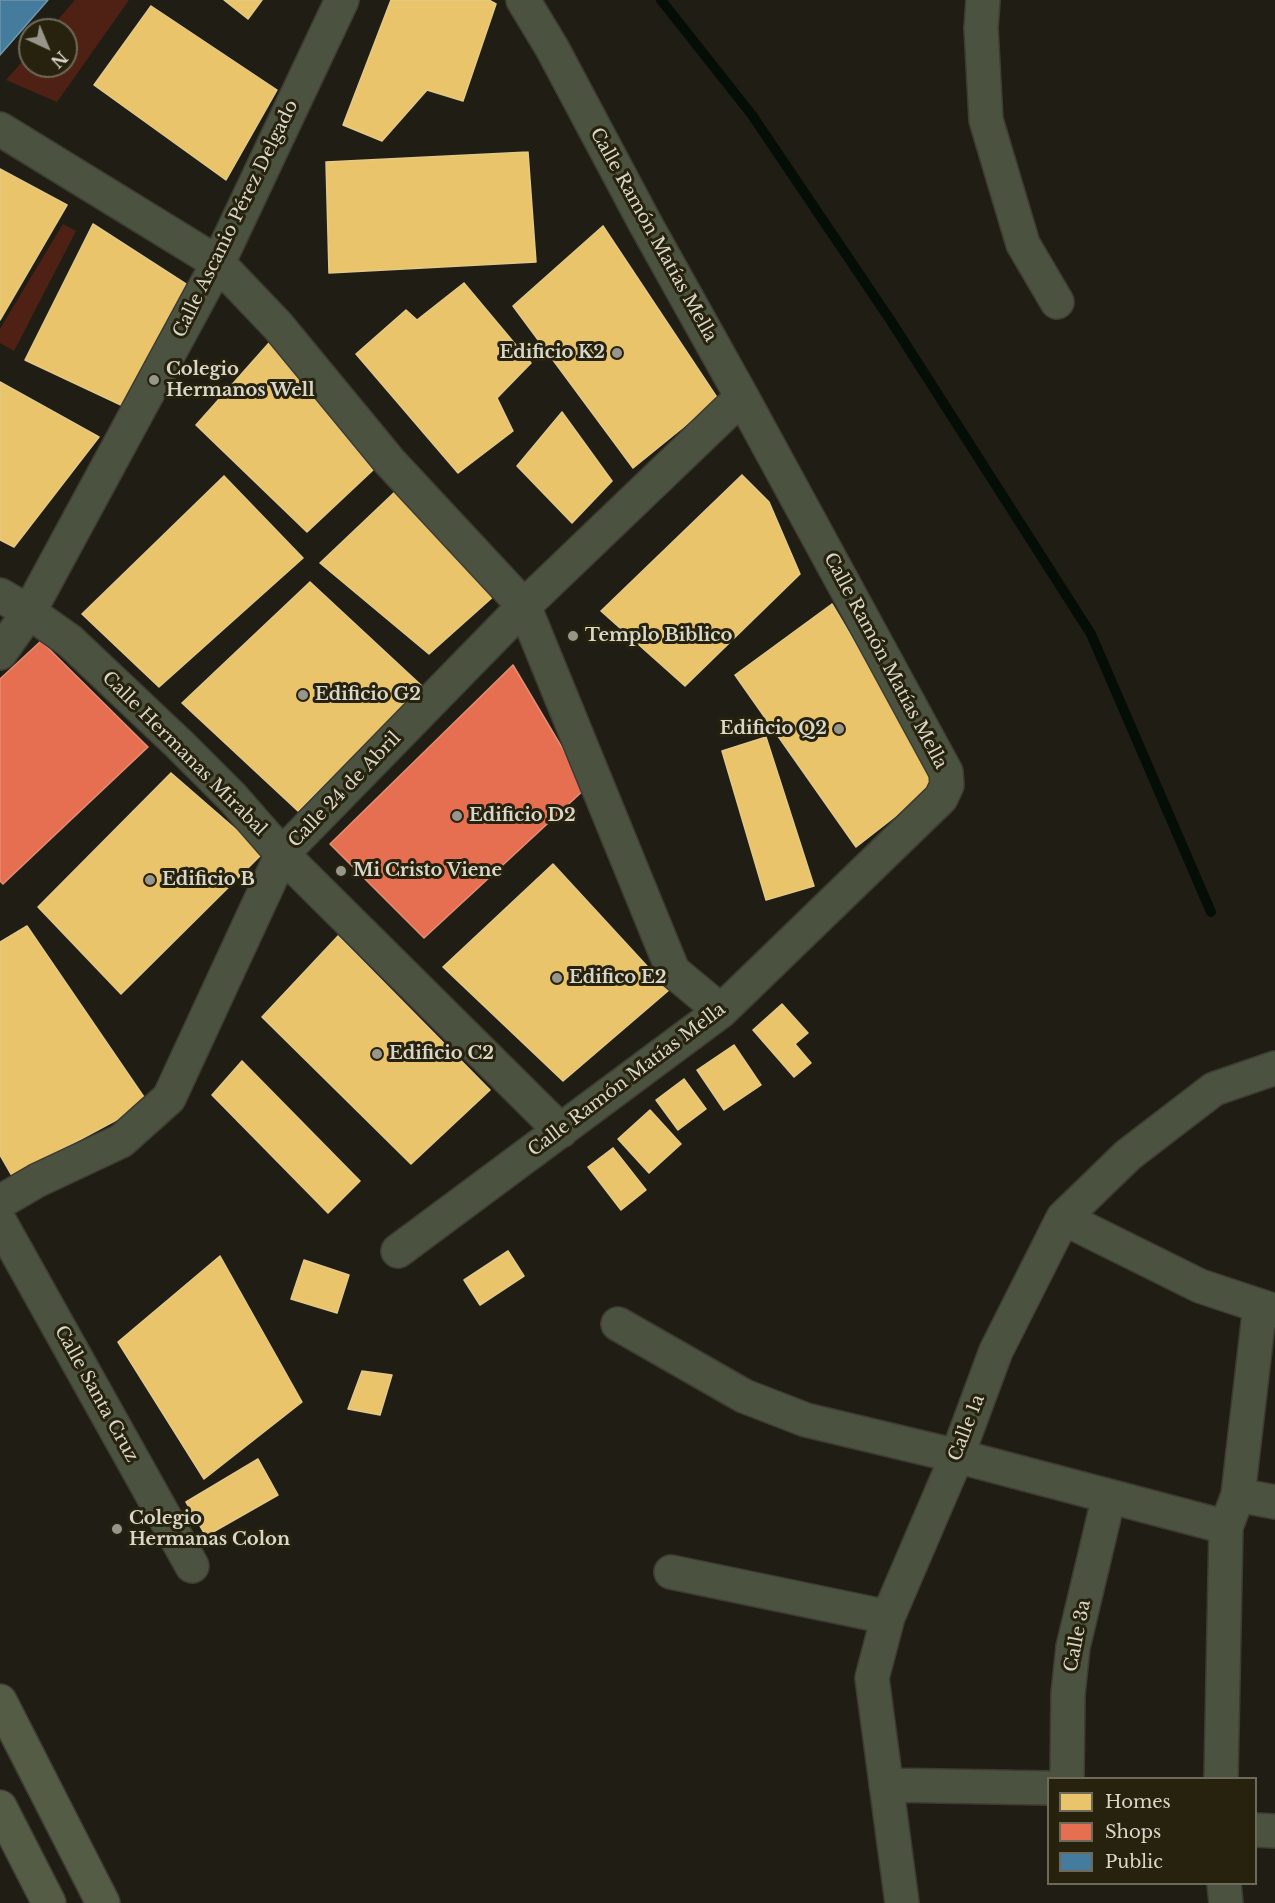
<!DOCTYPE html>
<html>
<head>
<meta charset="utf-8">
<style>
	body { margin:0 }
	#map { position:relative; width:1275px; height:1903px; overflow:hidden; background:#201e14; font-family:"Libre Baskerville",serif }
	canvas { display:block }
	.legend { position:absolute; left:1047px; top:1777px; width:210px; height:108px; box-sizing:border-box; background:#26220e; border:2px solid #6e6a59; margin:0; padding:8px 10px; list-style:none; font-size:18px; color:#d9d6ca }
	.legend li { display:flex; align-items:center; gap:12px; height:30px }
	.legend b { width:30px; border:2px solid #6e6a59 }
	.north { position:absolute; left:18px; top:18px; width:60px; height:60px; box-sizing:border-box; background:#26220e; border:2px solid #6e6a59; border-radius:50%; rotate:136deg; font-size:16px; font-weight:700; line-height:24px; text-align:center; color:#d9d6ca }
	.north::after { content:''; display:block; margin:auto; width:21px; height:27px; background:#98968a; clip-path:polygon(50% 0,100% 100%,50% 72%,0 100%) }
</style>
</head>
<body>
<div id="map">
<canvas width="1275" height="1903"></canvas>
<ul class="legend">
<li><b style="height:16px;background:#e9c46a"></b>Homes</li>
<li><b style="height:16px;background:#e76f51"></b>Shops</li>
<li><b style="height:16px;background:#457b9d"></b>Public</li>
</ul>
<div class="north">N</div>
</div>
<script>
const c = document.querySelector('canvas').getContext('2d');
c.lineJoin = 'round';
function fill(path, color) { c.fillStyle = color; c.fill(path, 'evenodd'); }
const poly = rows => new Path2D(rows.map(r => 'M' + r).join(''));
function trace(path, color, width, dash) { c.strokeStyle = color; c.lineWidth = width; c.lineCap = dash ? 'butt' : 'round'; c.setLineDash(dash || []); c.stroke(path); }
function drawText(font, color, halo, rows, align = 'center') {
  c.font = font + ' "Libre Baskerville",serif'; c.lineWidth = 6; c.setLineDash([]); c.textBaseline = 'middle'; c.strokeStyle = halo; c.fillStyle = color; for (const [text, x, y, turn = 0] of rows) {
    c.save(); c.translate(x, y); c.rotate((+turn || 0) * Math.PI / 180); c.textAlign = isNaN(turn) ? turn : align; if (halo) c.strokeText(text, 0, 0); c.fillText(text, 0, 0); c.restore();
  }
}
fill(poly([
	[75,0,129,0,57,102,6,80,30,53,30,66,66,66,66,30,49,30],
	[63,224,76,231,14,351,0,343,0,329]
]), '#4f2114');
const homes = poly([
	[224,0,262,0,248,19,224,0],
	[391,0,489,0,496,4,463,101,427,90,382,141,343,125,391,0],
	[151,6,277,90,226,180,94,85,151,6],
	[528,152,536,262,329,273,326,162,528,152],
	[0,169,67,205,0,320,0,169],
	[93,224,186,284,123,406,25,360,93,224],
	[603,226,718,399,633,468,513,306,603,226],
	[464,283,531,363,497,398,513,431,458,473,356,354,406,310,417,320,464,283],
	[269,343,373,470,307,532,196,425,269,343],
	[0,382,99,437,14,547,0,540,0,382],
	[562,412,612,481,572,523,517,466,562,412],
	[742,475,769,502,800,574,685,686,601,611,742,475],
	[224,476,303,558,159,687,82,614,224,476],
	[398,489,495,595,429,654,320,563,398,489],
	[310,582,423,687,298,811,182,703,310,582],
	[832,604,938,783,856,847,735,675,832,604],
	[766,737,814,886,766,900,722,751,766,737],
	[171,773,263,853,121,994,38,907,171,773],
	[553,864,669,990,563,1081,443,967,553,864],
	[27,926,148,1103,12,1176,0,1155,0,942,27,926],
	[338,936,490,1090,411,1164,262,1017,338,936],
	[782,1004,808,1033,795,1044,811,1063,794,1077,753,1030,782,1004],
	[734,1045,761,1085,724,1110,697,1070,734,1045],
	[242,1061,360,1181,328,1213,212,1095,242,1061],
	[684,1079,706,1109,678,1130,656,1100,684,1079],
	[650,1110,681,1144,649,1173,618,1139,650,1110],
	[613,1148,646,1190,621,1210,588,1167,613,1148],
	[508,1251,524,1276,480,1305,464,1280,508,1251],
	[220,1256,302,1402,204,1479,118,1342,220,1256],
	[304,1260,349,1275,337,1313,291,1299,304,1260],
	[362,1371,392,1375,380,1415,348,1409,362,1371],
	[258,1459,278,1495,206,1536,186,1502,258,1459]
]);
fill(homes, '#e9c46a');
trace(homes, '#e4c987', 1.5);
const shops = poly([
	[41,641,148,747,3,884,0,881,0,679,41,641],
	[513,665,586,788,424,938,330,844,513,665]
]);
fill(shops, '#e76f51');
trace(shops, '#e38e75', 1.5);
const public = poly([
	[0,0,48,0,0,55,0,0]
]);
fill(public, '#457b9d');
trace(public, '#7196aa', 1.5);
trace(poly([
	[661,0,752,115,891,321,1091,634,1211,912]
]), '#050e06', 10);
const minor = poly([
	[983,0,981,28,986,120,1023,244,1057,302],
	[0,129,218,263,278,326,390,462,524,606,673,971,721,1011],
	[0,595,29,612,70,641,179,744,233,798,282,854,561,1131],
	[0,653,29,612,218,263,342,0],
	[0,1202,38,1180,121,1141,169,1098,282,854,524,606,742,397],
	[1063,1218,1200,1286,1275,1311],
	[0,1222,192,1566],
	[398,1251,721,1011,941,798,947,785,946,772,742,397,645,223,552,48,523,0],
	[618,1324,744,1396,806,1420,957,1456,1226,1527],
	[1238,1495,1275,1502],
	[671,1572,888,1617],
	[1067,1778,1068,1694,1073,1647,1109,1496],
	[1221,1778,1226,1527,1238,1495,1260,1306],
	[886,1785,1048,1788],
	[1256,1830,1275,1831],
	[1224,1884,1226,1903],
	[902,1903,872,1678,888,1617,957,1456,996,1351,1063,1218,1128,1155,1214,1089,1275,1068]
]);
const secondary = poly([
	[0,1701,103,1903],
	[0,1807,49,1903]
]);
trace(minor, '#3d3b32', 36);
trace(secondary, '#3d3b32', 36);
trace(minor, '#4b523f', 33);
trace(secondary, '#555c45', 33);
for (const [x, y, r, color] of [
	[617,353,6,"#98968a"],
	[154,380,6,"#98968a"],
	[573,636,6,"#98968a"],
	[303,695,6,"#98968a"],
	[839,729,6,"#98968a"],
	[457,816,6,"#98968a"],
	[341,871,6,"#98968a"],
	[150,880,6,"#98968a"],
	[557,978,6,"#98968a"],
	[377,1054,6,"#98968a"],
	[117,1529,6,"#98968a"]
]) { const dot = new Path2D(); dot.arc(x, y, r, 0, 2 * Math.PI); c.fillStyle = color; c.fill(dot); trace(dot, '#26220e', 2); }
drawText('18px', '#d9d6ca', '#26220e', [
	["Calle Ascanio Pérez Delgado",236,219,-64],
	["Calle Ramón Matías Mella",653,235,61],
	["Calle Ramón Matías Mella",885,661,62],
	["Calle Hermanas Mirabal",184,754,45],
	["Calle 24 de Abril",345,790,-46],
	["Calle Ramón Matías Mella",627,1080,-37],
	["Calle Santa Cruz",96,1394,61],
	["Calle 1a",967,1428,-69],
	["Calle 3a",1078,1636,-79]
]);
drawText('bold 18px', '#d9d6ca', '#26220e', [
	["Edificio K2",605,353,"right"],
	["Colegio",166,370],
	["Hermanos Well",166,391],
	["Templo Biblico",585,636],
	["Edificio G2",315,695],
	["Edificio Q2",827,729,"right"],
	["Edificio D2",469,816],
	["Mi Cristo Viene",353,871],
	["Edificio B",162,880],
	["Edifico E2",569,978],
	["Edificio C2",389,1054],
	["Colegio",129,1519],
	["Hermanas Colon",129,1540]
], 'left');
</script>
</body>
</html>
